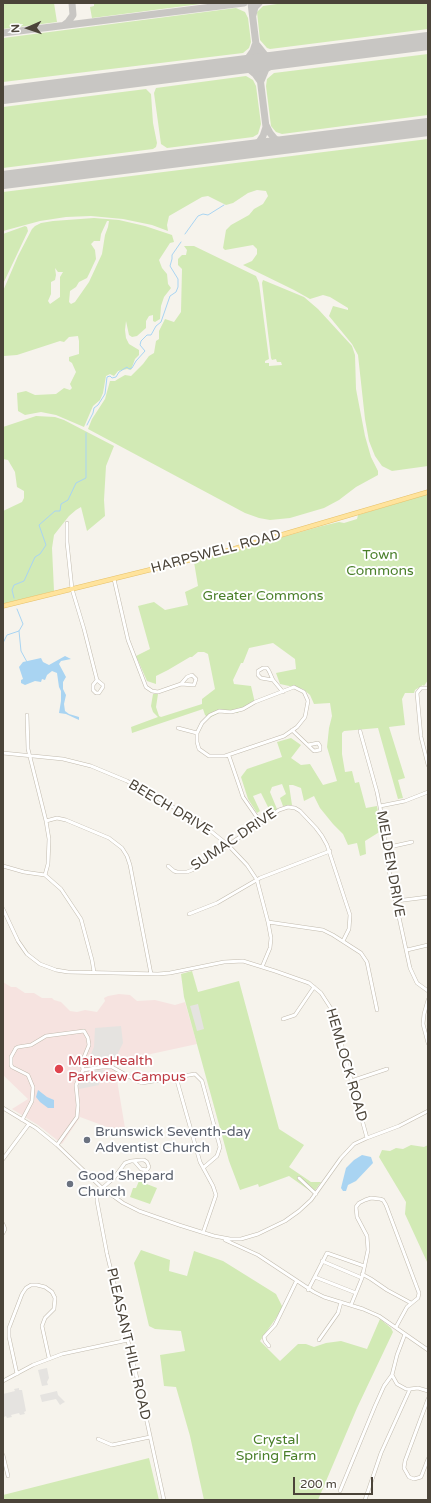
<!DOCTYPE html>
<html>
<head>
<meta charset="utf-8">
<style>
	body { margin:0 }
	#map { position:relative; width:431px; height:1503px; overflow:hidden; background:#f6f3ec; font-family:"Varela Round",sans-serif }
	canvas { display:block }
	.frame { position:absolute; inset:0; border:4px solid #4b4439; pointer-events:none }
	.north { position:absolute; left:8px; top:8px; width:40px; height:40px; -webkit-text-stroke:3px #fff; paint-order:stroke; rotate:268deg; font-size:11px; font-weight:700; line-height:16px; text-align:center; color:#4b4439 }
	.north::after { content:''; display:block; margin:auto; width:14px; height:18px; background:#4b4439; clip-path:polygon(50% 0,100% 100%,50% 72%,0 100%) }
	.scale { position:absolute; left:293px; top:1477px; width:80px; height:18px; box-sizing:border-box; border:2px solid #4b4439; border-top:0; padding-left:5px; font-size:12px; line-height:14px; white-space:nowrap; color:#4b4439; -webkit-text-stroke:3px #fff; paint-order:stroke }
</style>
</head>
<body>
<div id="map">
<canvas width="431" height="1503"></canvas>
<div class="frame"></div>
<div class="north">N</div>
<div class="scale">200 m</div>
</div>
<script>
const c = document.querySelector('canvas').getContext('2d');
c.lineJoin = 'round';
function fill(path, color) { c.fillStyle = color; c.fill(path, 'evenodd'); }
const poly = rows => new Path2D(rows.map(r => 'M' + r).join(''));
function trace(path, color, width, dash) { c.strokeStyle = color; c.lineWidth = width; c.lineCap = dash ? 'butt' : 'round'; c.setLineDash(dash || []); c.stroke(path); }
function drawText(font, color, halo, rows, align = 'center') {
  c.font = font + ' "Varela Round",sans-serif'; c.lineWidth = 4; c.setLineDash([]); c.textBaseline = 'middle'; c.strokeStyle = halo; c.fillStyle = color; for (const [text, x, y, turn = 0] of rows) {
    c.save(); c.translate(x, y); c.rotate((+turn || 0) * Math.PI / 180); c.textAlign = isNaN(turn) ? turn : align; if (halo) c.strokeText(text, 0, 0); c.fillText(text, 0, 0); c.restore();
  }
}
fill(poly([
	[3,982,11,987,16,987,25,993,34,993,42,998,52,998,54,1000,61,1002,70,1011,77,1012,85,1010,97,1012,105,1001,104,998,108,996,119,994,130,995,137,1001,155,1000,175,1005,185,1002,197,1044,114,1062,126,1134,80,1117,62,1144,38,1125,12,1109,28,1099,3,1075]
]), '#f6e3e0');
fill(poly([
	[13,3,54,3,57,22,3,29,3,4],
	[94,3,208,3,92,18,90,7,94,6],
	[284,3,428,3,428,29,270,49,267,48,260,40,257,12,263,6],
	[236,8,245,12,248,18,251,42,249,48,243,53,3,82,3,38],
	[428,54,428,115,282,134,276,132,271,126,266,86,267,79,274,73],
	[246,76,253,80,256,86,261,124,258,134,253,137,167,148,161,144,154,93,156,88],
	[146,89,151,94,153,123,157,143,156,147,153,149,3,168,3,107],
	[428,139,428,466,392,471,382,466,375,456,369,441,365,419,358,355,352,344,329,316,333,306,348,310,348,308,330,297,323,295,310,299,294,290,243,265,252,261,257,254,257,249,253,245,225,250,223,248,226,230,231,225,249,215,254,209,263,204,268,196,266,191,257,190,248,193,233,203,226,205,208,196,202,197,169,216,167,225,168,231,152,225,123,219,91,216,66,217,40,221,3,231,3,192],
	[94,218,119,220,145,226,172,235,174,242,170,243,159,260,162,268,167,274,168,284,171,288,164,297,161,306,160,319,155,322,153,321,153,315,149,316,146,321,146,328,137,336,132,337,129,335,126,321,125,330,126,338,129,344,139,350,139,355,135,359,131,370,127,369,118,371,114,376,110,374,106,376,103,393,100,400,93,406,84,427,56,415,41,412,25,415,18,411,17,393,26,391,35,395,56,394,64,388,70,390,72,388,70,384,76,372,72,363,69,361,69,357,79,354,79,341,78,336,69,337,64,342,60,341,17,355,4,356,3,291,18,256,32,229,35,226,41,223,53,221],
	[107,221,109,221,108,227,105,235,102,254,89,282,75,302,71,304,69,302,70,291,76,287,79,282,87,278,89,274,96,259,95,250,91,244,94,241,100,241,101,234],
	[55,268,58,272,63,272,60,277,60,297,50,304,48,301,51,294,51,282,55,280,56,275],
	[25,226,27,227,28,231,3,284,3,234],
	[184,246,194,246,256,276,259,283,269,359,265,361,265,363,269,363,269,366,282,365,281,362,277,362,276,359,272,360,271,358,262,283,263,280,304,297,318,309,352,346,355,355,356,389,365,436,371,457,378,471,378,475,356,487,339,500,324,508,290,518,270,520,259,518,245,513,88,429,92,419,105,399,110,381,115,381,118,379,125,375,131,376,143,364,149,356,154,353,156,341,159,339,159,331,165,319,174,322,181,312,182,269,178,265,178,259,182,255,186,255,187,250],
	[36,416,55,417,64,420,114,446,106,466,104,500,105,516,87,531,81,507,76,510,69,516,54,535,52,548,54,591,3,604,3,511,22,502,24,498,24,491,17,487,15,472,8,460,3,459,3,427],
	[428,494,428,680,424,686,423,685,415,690,414,693,405,693,402,699,405,725,389,727,405,778,398,780,403,798,398,799,378,728,344,731,342,733,342,754,345,772,352,771,355,783,359,782,366,808,377,806,381,831,365,841,366,854,360,856,357,843,348,845,343,834,333,824,320,808,314,796,304,801,301,788,293,785,289,785,292,805,283,806,280,798,286,794,282,784,272,787,270,792,277,809,268,816,265,812,269,809,261,793,253,796,260,811,257,813,248,799,241,777,247,769,282,757,277,742,291,738,301,745,291,758,301,765,310,764,323,785,337,781,327,747,329,728,332,716,330,703,314,704,310,695,303,689,280,684,276,673,296,669,295,659,273,643,249,648,243,663,241,663,233,680,234,684,251,686,255,703,237,713,221,712,209,718,205,715,203,709,132,733,131,727,158,717,153,712,151,706,153,694,158,694,156,707,159,716,161,717,202,704,202,699,215,689,208,654,204,652,198,652,192,657,190,657,168,670,156,676,156,684,147,681,136,656,150,649,138,606,154,602,165,610,188,605,185,592,198,586,194,562,322,526,339,522,344,523,357,519,358,515],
	[192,971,198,992,239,981,279,1129,304,1145,289,1167,311,1182,321,1182,313,1193,289,1176,259,1187,258,1184,240,1190,229,1161,184,997,181,974],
	[411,1145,424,1147,428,1145,428,1264,405,1214,406,1202,379,1157,382,1150,390,1151,396,1148,403,1149],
	[139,1181,157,1188,150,1204,130,1197,133,1188,136,1188],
	[141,1250,170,1260,169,1271,187,1276,194,1251,223,1261,276,1294,283,1308,260,1341,280,1361,298,1344,306,1344,314,1347,326,1343,341,1341,367,1349,380,1319,391,1328,393,1332,357,1408,318,1500,204,1500,190,1436,176,1387,164,1386,160,1355,185,1351,181,1331,155,1329,149,1326,134,1263],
	[149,1458,159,1500,3,1500,3,1495]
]), '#d2eab5');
fill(poly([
	[198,1004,204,1029,197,1031,190,1006],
	[121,1026,123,1043,113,1063,86,1065,94,1047,95,1028],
	[103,1069,106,1081,99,1082,99,1085,79,1089,78,1083,84,1073],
	[47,1368,49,1378,47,1382,48,1385,42,1386,38,1370],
	[19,1388,19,1390,22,1390,26,1411,24,1412,25,1414,20,1415,19,1413,11,1415,12,1417,7,1418,6,1416,4,1417,3,1413,3,1394,15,1391,14,1389],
	[57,1391,58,1395,65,1402,63,1403,60,1405,56,1399,42,1402,40,1395]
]), '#e5e3e0');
fill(poly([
	[65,656,71,659,61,661,59,664,66,677,63,682,63,689,66,695,64,704,65,711,69,714,79,717,79,720,66,714,59,713,61,701,61,691,59,687,57,673,52,671,47,675,45,680,42,679,41,682,35,681,25,685,21,683,21,680,23,679,19,667,23,662,41,658,43,662,49,665],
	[38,1090,47,1097,54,1100,54,1108,48,1108,40,1102,36,1097],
	[362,1155,371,1157,373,1163,356,1181,348,1185,346,1191,343,1191,341,1188,346,1168,354,1160]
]), '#a9d4f2');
trace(poly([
	[185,234,198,216,203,214,208,215,224,205],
	[87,425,93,413,94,408,98,405,105,394,107,377,110,376,112,378,116,377,119,372,127,367,129,369,132,368,136,361,145,351,140,345,141,341,147,335,151,335,156,326,161,322,170,296,176,292,178,287,178,279,170,266,172,259,172,255,181,242],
	[14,598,12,590,14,585,24,581,35,557,40,554,46,545,39,525,55,511,60,511,61,504,68,500,76,483,86,478,86,433],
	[19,631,21,651,27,662],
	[3,643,7,635,19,631,23,624,17,609]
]), '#a9d4f2', 1);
trace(poly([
	[253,15,255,7,259,3],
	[64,25,68,22,73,15,72,3],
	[3,33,244,3],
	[257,45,265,55,278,60],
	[234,66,248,58,253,51,255,45],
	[234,66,249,69,255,74,260,81],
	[261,81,266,69,280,60],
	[266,125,270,133,275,139,283,143,291,144],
	[247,150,259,142,263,136,266,127,251,3]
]), '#c8c6c3', 7);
trace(poly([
	[3,95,428,41],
	[3,180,428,127]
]), '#c8c6c3', 18);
const minor = poly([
	[67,523,67,542,72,589,84,629,97,680],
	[114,579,128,640,146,687,152,691,158,692,181,684],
	[192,675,196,679,194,685,181,684,187,677,192,675],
	[97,680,103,685,103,687,99,693,96,693,93,690,93,685,97,680],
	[273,680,269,671,267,668,263,668,258,671,258,675,261,678,273,680,283,692],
	[294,687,304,692,308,701,305,717,297,727,284,736,225,756,209,756,199,749,197,742,197,733,202,723,210,715,219,711,231,712,243,709,255,702,294,687],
	[428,688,421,688,417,693,421,737,428,765],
	[27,715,28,749,46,821,49,839,48,864,45,875],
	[178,728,197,733],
	[292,730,314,751,320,750,320,746,318,743,308,745],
	[360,731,377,792,383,822,388,866,410,968,417,983,428,991],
	[3,753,63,759,91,766,127,781,180,811,202,824,228,845,247,865,257,880,268,922,271,938,270,948,262,967],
	[229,756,243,797,261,823],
	[380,806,405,801,428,792],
	[46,821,57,818,66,820,109,838,122,848,127,856,130,865,151,974],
	[385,848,412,842],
	[3,866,24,872,45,875,61,889,81,919,92,960,94,972],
	[168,866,174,871,177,872,187,872,192,870,279,810,288,807,295,808,300,811,316,828,322,836,327,845,350,915,349,929,343,941],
	[396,901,428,897],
	[3,909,18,941,27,954,40,964,56,970,68,972,158,974,170,973,224,962,243,961,275,971,309,983,321,993,332,1010,367,1138],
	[189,914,217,903,260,878,330,851],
	[268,922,323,930,333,935,361,953,367,962,377,1010],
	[407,950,428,945],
	[428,1000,424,1014,423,1024,428,1043],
	[283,1019,295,1015,314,987],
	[176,1077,200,1162,213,1186,216,1195,203,1233],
	[351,1081,387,1069],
	[3,1108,36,1128,57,1145,102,1188,123,1203,139,1211,179,1225,214,1236,230,1239,241,1239,258,1234,285,1221,299,1211,311,1200,341,1158,354,1144,367,1138,399,1126,428,1111],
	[22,1120,32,1101,33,1087,28,1075,12,1067,11,1065,11,1057,16,1048,18,1047,31,1045,46,1036,84,1031,88,1038,89,1045,82,1062,83,1070],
	[57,1145,77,1117,78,1105,76,1085,83,1070,102,1067,112,1067,137,1081,142,1083,195,1074,202,1081,220,1147,217,1156,203,1168],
	[3,1159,29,1124],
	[134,1161,141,1169,147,1170,149,1167,147,1162,144,1160,141,1160,131,1161,125,1163,114,1178,100,1190,97,1196,97,1201,107,1254,142,1399,164,1500],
	[299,1178,316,1194],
	[3,1224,5,1229,3,1233],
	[225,1240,258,1255,314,1292,324,1297,363,1309,379,1316,428,1350],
	[322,1261,362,1278],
	[362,1274,371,1279,387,1290,411,1303],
	[315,1277,356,1293],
	[308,1290,327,1253,364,1266],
	[351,1305,362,1278,368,1250,367,1236,357,1217,356,1207,359,1203,365,1200,371,1198,380,1199,383,1200,386,1205,419,1293,418,1298,407,1307,396,1327],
	[319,1340,338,1313,341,1302],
	[269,1346,265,1341,264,1337,275,1325,296,1282],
	[17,1374,9,1337,9,1328,22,1294,26,1288,31,1285,37,1285,45,1287,52,1292,55,1298,54,1309,45,1318,42,1326,49,1358],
	[3,1381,33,1365,62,1354,128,1340],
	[410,1389,418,1388,428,1391],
	[428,1399,405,1461,404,1468,409,1477,414,1479,421,1477,428,1459],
	[98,1439,112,1445,150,1437],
	[3,1455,8,1476],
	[340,1491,375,1406,384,1386,392,1375],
	[365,1500,381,1453,410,1389,406,1389,397,1384,392,1375,397,1355,405,1334]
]);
const major = poly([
	[3,606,230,550,428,492]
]);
trace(minor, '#c2bbae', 4);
trace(major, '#e6c16a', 5);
trace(minor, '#fff', 3);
trace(major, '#ffe39c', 4);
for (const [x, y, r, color] of [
	[59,1069,5,"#e0444e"],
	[87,1140,4,"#6b7280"],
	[70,1184,4,"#6b7280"]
]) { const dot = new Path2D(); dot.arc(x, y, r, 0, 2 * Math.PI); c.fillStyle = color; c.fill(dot); trace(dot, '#fff', 1.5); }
drawText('14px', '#4b4439', '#fff', [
	["HARPSWELL ROAD",216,552,-15],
	["BEECH DRIVE",170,808,31],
	["SUMAC DRIVE",234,840,-34],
	["MELDEN DRIVE",390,864,80],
	["HEMLOCK ROAD",346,1065,74],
	["PLEASANT HILL ROAD",128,1344,77]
]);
drawText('14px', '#4a7f2a', '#fff', [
	["Town",380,555],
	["Commons",380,571],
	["Greater Commons",263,596],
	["Crystal",276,1440],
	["Spring Farm",276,1456]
]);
drawText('14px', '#be3a42', '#fff', [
	["MaineHealth",68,1061],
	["Parkview Campus",68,1077]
], 'left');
drawText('14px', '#5b616d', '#fff', [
	["Brunswick Seventh-day",95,1132],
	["Adventist Church",95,1148],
	["Good Shepard",78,1176],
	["Church",78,1192]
], 'left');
</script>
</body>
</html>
